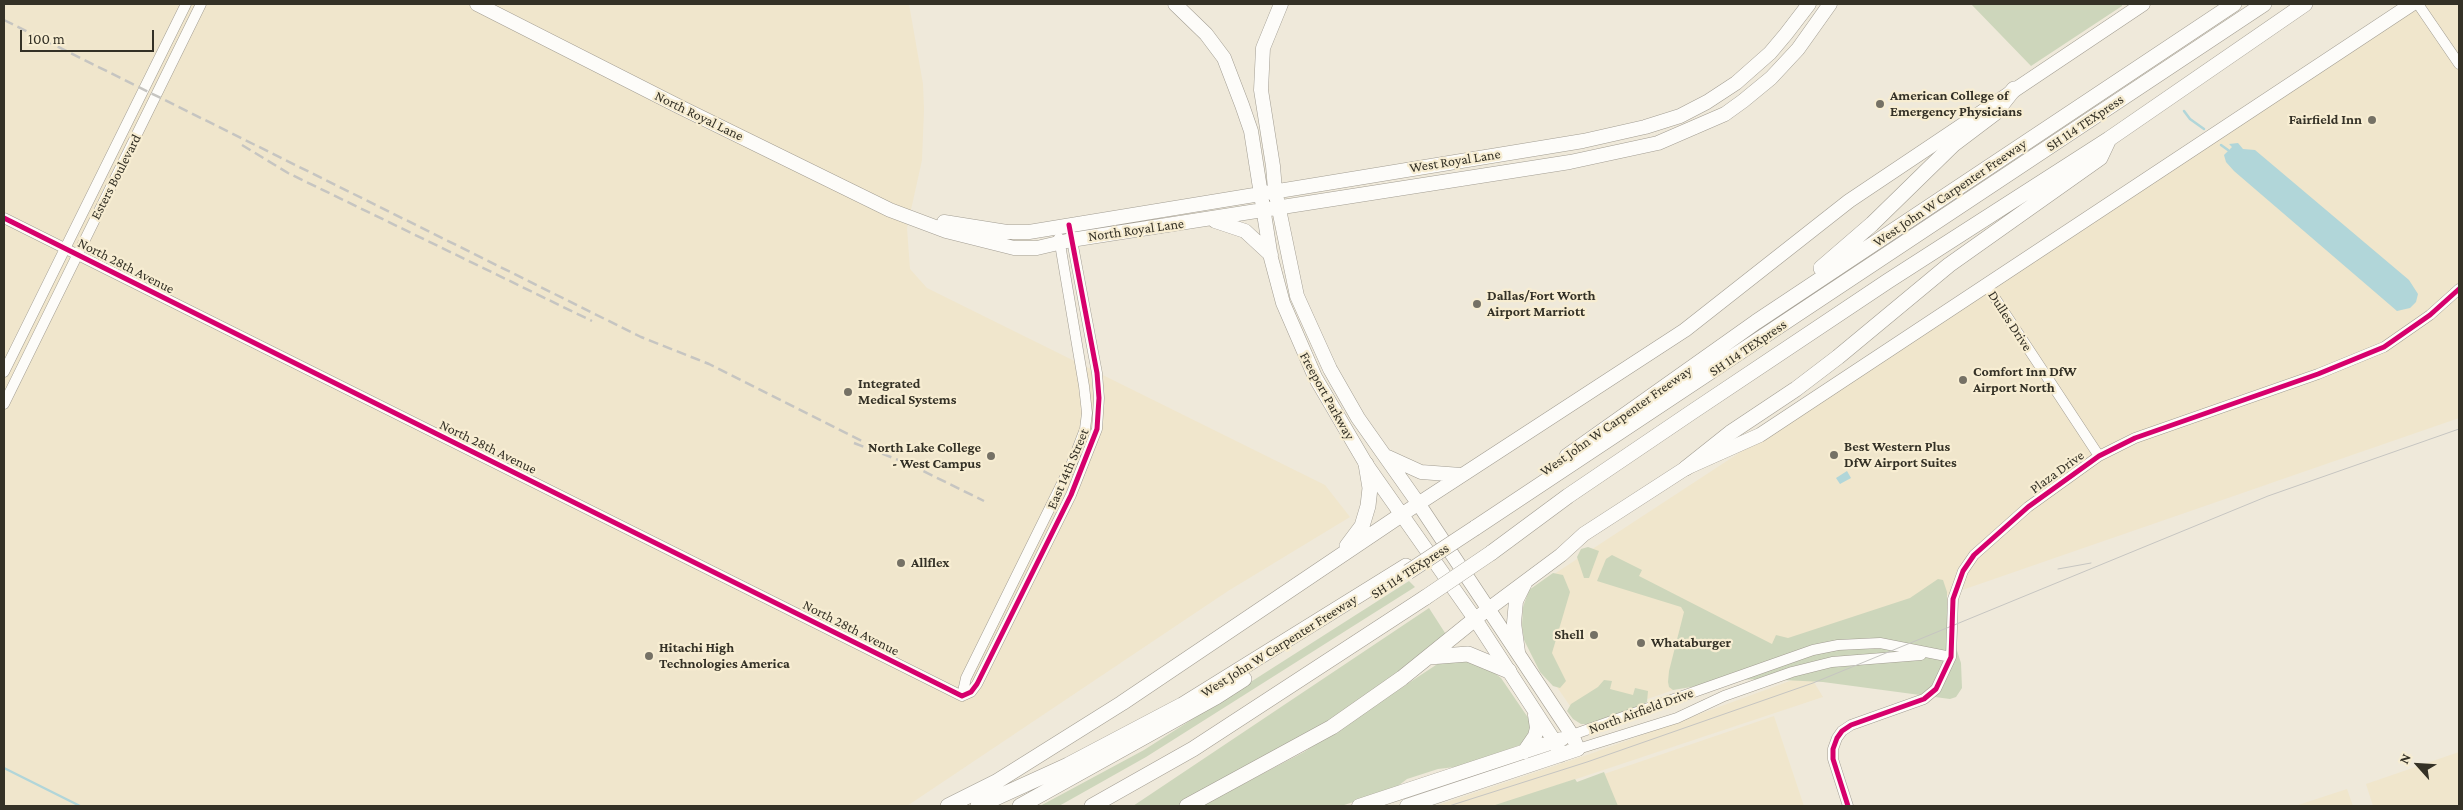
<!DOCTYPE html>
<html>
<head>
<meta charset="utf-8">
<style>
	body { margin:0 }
	#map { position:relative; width:2463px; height:810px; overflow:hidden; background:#efe9da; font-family:"Crimson Pro",serif }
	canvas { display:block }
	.frame { position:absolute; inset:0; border:5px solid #343126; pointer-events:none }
	.north { position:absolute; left:2393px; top:740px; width:50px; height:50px; -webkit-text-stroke:4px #f7edd2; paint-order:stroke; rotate:296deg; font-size:14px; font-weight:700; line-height:20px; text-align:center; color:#343126 }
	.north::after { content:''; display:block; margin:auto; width:18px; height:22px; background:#343126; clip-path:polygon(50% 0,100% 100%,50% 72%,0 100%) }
	.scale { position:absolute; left:20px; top:30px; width:134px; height:22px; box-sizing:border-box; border:2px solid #343126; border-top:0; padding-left:6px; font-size:15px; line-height:18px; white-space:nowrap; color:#343126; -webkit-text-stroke:4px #f7edd2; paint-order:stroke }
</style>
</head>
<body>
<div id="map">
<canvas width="2463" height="810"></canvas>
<div class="frame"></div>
<div class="north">N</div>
<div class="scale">100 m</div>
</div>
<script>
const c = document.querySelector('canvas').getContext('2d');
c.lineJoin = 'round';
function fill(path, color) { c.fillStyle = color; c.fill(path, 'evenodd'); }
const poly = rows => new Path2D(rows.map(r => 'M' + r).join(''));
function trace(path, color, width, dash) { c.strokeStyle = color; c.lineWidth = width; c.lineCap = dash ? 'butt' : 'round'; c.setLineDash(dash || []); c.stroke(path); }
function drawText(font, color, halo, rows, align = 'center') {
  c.font = font + ' "Crimson Pro",serif'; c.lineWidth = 4.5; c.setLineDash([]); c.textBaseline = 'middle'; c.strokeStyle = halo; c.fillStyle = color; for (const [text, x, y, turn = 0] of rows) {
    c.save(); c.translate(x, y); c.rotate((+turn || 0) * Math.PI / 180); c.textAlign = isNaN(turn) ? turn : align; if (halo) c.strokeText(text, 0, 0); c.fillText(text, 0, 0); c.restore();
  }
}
fill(poly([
	[4,4,909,4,923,84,924,110,922,160,907,228,910,269,927,288,1325,485,1350,517,1228,591,907,806,4,806],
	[2425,4,2459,4,2459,418,1581,722,1528,645,1545,580],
	[1809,674,1823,697,1495,806,1435,806,1590,754],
	[1774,716,1804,806,1614,806,1604,774],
	[2459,752,2459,806,2373,806,2366,784],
	[2347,789,2353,806,2295,806]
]), '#f0e6cc');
fill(poly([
	[1971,4,2122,4,2122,6,2031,66],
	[1588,547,1599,551,1589,578,1584,578,1577,557,1581,549],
	[1612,555,1642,570,1639,576,1772,644,1776,635,1788,638,1910,598,1938,579,1943,580,1947,592,1947,620,1961,663,1962,688,1956,697,1950,699,1823,682,1763,679,1734,680,1673,690,1669,687,1668,682,1669,671,1684,612,1681,607,1597,581,1606,559],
	[1553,573,1563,575,1570,592,1552,653,1566,681,1560,688,1553,686,1540,672,1524,640,1522,626,1523,607,1529,590],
	[1409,581,1415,587,1146,757,1059,806,1040,806,1144,750],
	[1429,608,1447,636,1337,717,1208,792,1177,806,1133,806],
	[1465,661,1488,668,1501,678,1531,722,1528,742,1463,766,1438,769,1407,779,1394,789,1341,806,1201,806,1304,752,1439,663],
	[1604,680,1612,681,1610,689,1633,695,1635,688,1648,691,1647,702,1636,708,1587,724,1581,724,1573,719,1567,711,1571,704,1598,687],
	[1604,772,1618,806,1492,806,1575,779,1577,782]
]), '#cdd6bb');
fill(poly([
	[2238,143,2243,149,2255,150,2409,280,2418,294,2416,302,2410,308,2397,311,2234,171,2226,162,2224,155,2232,147,2229,144],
	[1847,471,1851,478,1840,484,1836,478]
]), '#b1d6d9');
trace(poly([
	[2184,111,2190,119,2204,129],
	[2221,145,2228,150],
	[4,768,80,806]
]), '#b1d6d9', 2.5);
const minor = poly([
	[2418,4,2459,64],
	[4,218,962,696],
	[1987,286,2099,456],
	[4,372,186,4],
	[4,404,201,4],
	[962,696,971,692,977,684,1071,495,1097,429,1099,398,1097,373,1071,235],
	[962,696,966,678,1072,463,1085,429,1087,413,1084,386,1059,238],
	[1572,735,1813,650,1838,645,1880,643,1951,657],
	[1578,749,1677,718,1724,696,1792,672,1832,662,1921,655],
	[1848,806,1833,759,1833,749,1837,738,1842,731,1851,725,1924,699,1936,689,1951,657,1953,599,1963,571,1974,555,2028,507,2099,456,2135,438,2318,374,2384,347,2430,315,2459,289]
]);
const major = poly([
	[477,4,680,107,890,210,946,231,1014,248,1037,248,1071,240,1570,162,1658,143,1725,114,1743,101,1771,78,1798,49,1830,4],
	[1175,4,1206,34,1224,58,1242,105,1251,131,1271,258,1283,303,1315,377,1366,464,1475,619,1555,742,1561,755],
	[1281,4,1263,48,1261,90,1273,166,1275,190,1297,296,1330,369,1358,418,1418,503,1572,735,1578,749,1407,806],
	[1215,221,1245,231,1271,255],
	[944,222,1007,232,1029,232,1583,141,1645,127,1680,116,1707,102,1736,83,1770,53,1786,34,1809,4],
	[1388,457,1421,472,1461,475],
	[1401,515,1685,330,1849,201,2143,4],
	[1475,619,1561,555,1584,534,1686,468,1760,435,2412,4],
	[1518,652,1514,623,1516,601,1525,583],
	[1524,752,1535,736,1537,728,1535,715],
	[1359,806,1562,739]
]);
const highway = poly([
	[1821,268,1872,224,1954,144,1995,113,2014,89],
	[1567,456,1756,322,2234,4],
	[1686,468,1730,433,1796,389,1838,357,1949,265,2100,158,2109,139],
	[1475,528,2264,4],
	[1347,546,1362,526,1368,506,1370,488,1366,464],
	[1491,553,1568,496,1692,412,1888,281,2109,139,2305,4],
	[1429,657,1468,654,1509,671],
	[948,806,996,782,1122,703,1401,515],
	[978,806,1068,765,1182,705,1406,566],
	[1020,806,1216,697,1244,679],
	[1092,806,1193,749,1426,597],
	[1187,806,1332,727,1402,678,1475,619]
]);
trace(minor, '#a29d92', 11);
trace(major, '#a29d92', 15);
trace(highway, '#a29d92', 16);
trace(minor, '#fdfcf9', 10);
trace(major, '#fdfcf9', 14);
trace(highway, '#fdfcf9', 15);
trace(poly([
	[2058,569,2091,563],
	[1449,806,1587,762,1813,683,2268,496,2459,429]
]), '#c6c5c1', 1);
trace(poly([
	[4,20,641,337,709,364,864,442],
	[242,145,288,173,592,321],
	[854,443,909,464,984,501]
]), '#c6c5c1', 2.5, [10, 5]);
const highwayBridge = poly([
	[1408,572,1475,528],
	[1426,597,1491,553]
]);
trace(highwayBridge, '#a29d92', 16, []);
trace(highwayBridge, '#fdfcf9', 15);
trace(poly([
	[4,218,962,696,971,692,977,684,1071,495,1097,429,1099,398,1097,373,1069,225],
	[1848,806,1833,759,1833,749,1837,738,1842,731,1851,725,1924,699,1936,689,1951,657,1953,599,1963,571,1974,555,2028,507,2099,456,2135,438,2318,374,2384,347,2430,315,2459,289]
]), '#d6006c', 5);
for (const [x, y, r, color] of [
	[1880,104,5,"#757165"],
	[2372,120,5,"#757165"],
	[1477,304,5,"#757165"],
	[1963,380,5,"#757165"],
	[848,392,5,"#757165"],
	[1834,455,5,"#757165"],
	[991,456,5,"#757165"],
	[901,563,5,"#757165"],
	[1594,635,5,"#757165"],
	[1641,643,5,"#757165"],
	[649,656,5,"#757165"]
]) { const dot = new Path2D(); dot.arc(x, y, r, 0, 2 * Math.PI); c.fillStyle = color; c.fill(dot); trace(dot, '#f7edd2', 2); }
drawText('bold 14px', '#343126', '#f7edd2', [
	["American College of",1890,96],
	["Emergency Physicians",1890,112],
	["Fairfield Inn",2362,120,"right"],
	["Dallas/Fort Worth",1487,296],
	["Airport Marriott",1487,312],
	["Comfort Inn DfW",1973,372],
	["Airport North",1973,388],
	["Integrated",858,384],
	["Medical Systems",858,400],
	["Best Western Plus",1844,447],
	["DfW Airport Suites",1844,463],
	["North Lake College",981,448,"right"],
	["- West Campus",981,464,"right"],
	["Allflex",911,563],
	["Shell",1584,635,"right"],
	["Whataburger",1651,643],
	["Hitachi High",659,648],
	["Technologies America",659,664]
], 'left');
drawText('14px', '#343126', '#f7edd2', [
	["North Royal Lane",699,116,26],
	["SH 114 TEXpress",2085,123,-34],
	["West Royal Lane",1455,161,-9],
	["Esters Boulevard",116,177,-63],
	["West John W Carpenter Freeway",1950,193,-34],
	["North Royal Lane",1136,230,-8],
	["North 28th Avenue",126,266,27],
	["Dulles Drive",2010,321,57],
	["SH 114 TEXpress",1748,348,-34],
	["Freeport Parkway",1327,396,61],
	["West John W Carpenter Freeway",1616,421,-35],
	["North 28th Avenue",488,447,26],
	["East 14th Street",1068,469,-67],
	["Plaza Drive",2057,472,-36],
	["SH 114 TEXpress",1410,571,-33],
	["North 28th Avenue",851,628,27],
	["West John W Carpenter Freeway",1279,646,-32],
	["North Airfield Drive",1641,711,-20]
]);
</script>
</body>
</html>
